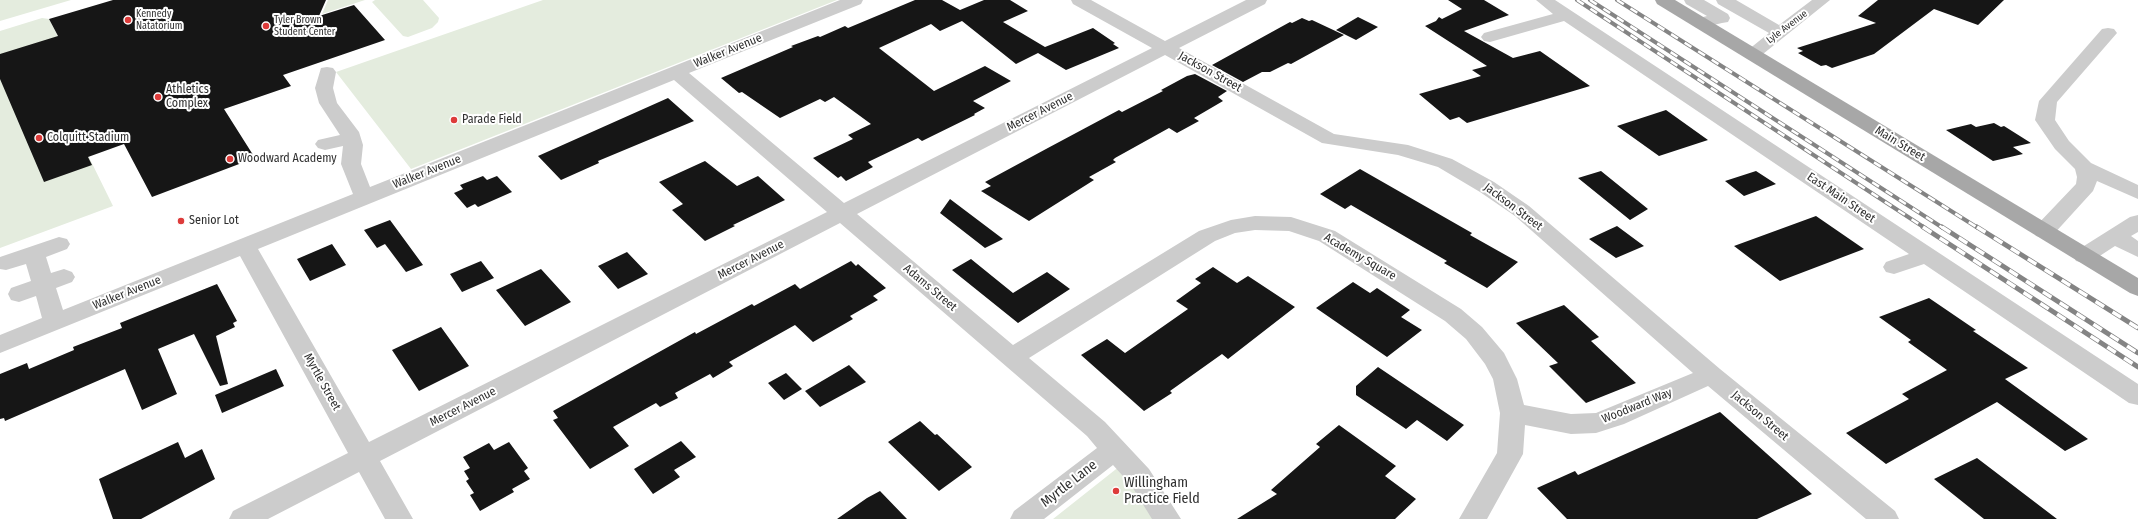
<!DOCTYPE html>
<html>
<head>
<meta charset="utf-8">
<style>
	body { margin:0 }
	canvas { display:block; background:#fff }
</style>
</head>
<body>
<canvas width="2138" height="519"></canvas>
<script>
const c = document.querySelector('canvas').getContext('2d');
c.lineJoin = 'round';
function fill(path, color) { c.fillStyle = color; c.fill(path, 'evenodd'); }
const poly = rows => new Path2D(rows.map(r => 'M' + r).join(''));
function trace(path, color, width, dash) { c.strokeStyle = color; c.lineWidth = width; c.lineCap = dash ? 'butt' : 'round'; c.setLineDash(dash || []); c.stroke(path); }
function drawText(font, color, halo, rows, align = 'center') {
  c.font = font + ' "Fira Sans Condensed",sans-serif'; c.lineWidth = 4; c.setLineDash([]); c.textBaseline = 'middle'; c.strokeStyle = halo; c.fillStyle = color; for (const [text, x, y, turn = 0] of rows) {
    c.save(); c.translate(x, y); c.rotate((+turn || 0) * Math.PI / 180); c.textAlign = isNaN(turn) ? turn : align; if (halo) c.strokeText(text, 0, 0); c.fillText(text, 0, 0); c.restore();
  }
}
fill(poly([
	[0,0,71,0,0,21],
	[328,0,365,0,322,14],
	[375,0,423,0,439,18,438,22,432,28,408,37,403,36,372,2],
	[543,0,837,0,411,169,336,72],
	[42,18,49,19,67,54,42,62,113,206,0,248,0,31],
	[1125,462,1161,519,1053,519]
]), '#e4ecde');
fill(poly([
	[113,0,326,0,319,16,354,5,385,40,283,75,291,86,224,109,255,158,152,197,124,144,88,157,92,165,44,182,0,79,0,54,58,36,49,19],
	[915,0,942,0,960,10,984,0,1010,0,1028,11,1003,22,1045,47,1093,28,1115,43,1113,44,1119,48,1066,70,1038,53,1016,64,962,21,940,31,931,24,879,48,934,91,985,66,1011,81,973,101,985,108,974,114,975,115,922,141,918,138,868,162,873,167,846,181,841,176,838,178,813,158,853,139,848,135,871,124,834,97,825,102,820,99,780,118,742,92,739,93,721,78,793,47,791,46,818,36,820,37,845,26,848,28],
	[1448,0,1484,0,1509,15,1464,31,1513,58,1540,51,1590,86,1467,123,1459,117,1450,120,1419,94,1481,76,1472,70,1487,66,1425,26,1436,21,1439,17,1442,19,1462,9],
	[1878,0,2004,0,1978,25,1934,9,1874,54,1832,68,1826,65,1821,66,1798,53,1803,51,1797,48,1876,23,1858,16],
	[1358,17,1378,27,1356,40,1336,30],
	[1302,18,1309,21,1312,20,1344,35,1291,64,1288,63,1270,72,1262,72,1243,82,1212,65,1290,22,1292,23],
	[1195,74,1227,91,1218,97,1223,101,1194,118,1199,121,1177,133,1169,128,1115,158,1113,160,1116,162,1089,177,1094,180,1029,221,981,191,991,186,985,182,1046,149,1119,110,1122,112,1163,91,1161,90,1187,76],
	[668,98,694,121,598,161,599,163,561,180,538,156],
	[1666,110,1708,140,1659,156,1617,126],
	[1994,123,2001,127,2004,126,2031,143,2013,147,2023,154,1993,161,1946,130,1971,124,1976,127],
	[705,161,737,186,758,176,785,200,733,225,735,226,705,241,672,210,683,204,659,182],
	[1360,169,1472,233,1470,235,1518,262,1487,288,1444,263,1447,261,1351,205,1345,209,1320,194],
	[1601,171,1648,209,1630,220,1578,178],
	[1756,171,1776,184,1744,196,1725,181],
	[483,176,487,180,497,176,512,192,478,207,475,204,467,208,454,193,463,189,460,185],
	[950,199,1003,239,985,248,940,213],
	[1816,216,1864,249,1780,281,1734,246],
	[390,220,423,265,406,272,385,244,377,248,364,230],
	[1617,226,1644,246,1616,258,1589,239],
	[332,244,346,265,310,281,297,259],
	[627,252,648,274,618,289,598,266],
	[971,259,1013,293,1047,272,1070,289,1018,323,952,270],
	[481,261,494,278,462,292,450,274],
	[851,261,856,266,858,264,886,288,873,296,878,300,850,316,853,319,813,342,795,325,729,362,733,366,713,378,710,374,675,393,678,398,660,407,656,403,613,427,629,446,590,469,553,420,558,418,553,411,695,332,696,334,752,304,754,306,795,284,800,289],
	[1213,267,1237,283,1248,276,1295,307,1228,359,1222,354,1170,391,1172,393,1144,411,1081,355,1107,339,1125,353,1188,309,1176,301,1201,283,1195,279],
	[541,269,571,302,525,326,496,290],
	[1353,282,1370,293,1377,288,1410,310,1401,317,1422,330,1387,357,1316,308],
	[217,284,237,321,233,323,235,327,216,336,228,384,220,386,194,334,158,349,177,394,142,410,125,369,5,421,4,418,0,419,0,374,27,363,29,369,74,350,73,347,122,328,120,323],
	[1929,298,1976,330,1973,331,2028,368,2005,379,2088,439,2065,451,1997,402,1886,464,1846,433,1909,399,1902,394,1947,370,1908,342,1911,340,1879,317],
	[1564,305,1599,337,1591,341,1636,383,1586,403,1549,366,1558,363,1516,323],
	[441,327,469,366,419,391,392,350],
	[849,365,866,382,820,407,805,391],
	[1378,367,1464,425,1447,441,1417,420,1406,429,1356,395,1356,386],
	[276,369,284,386,222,413,215,395],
	[786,373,802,389,784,400,768,383],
	[1720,412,1812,494,1757,519,1567,519,1537,488,1575,471,1578,475],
	[920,421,935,435,937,434,972,467,939,491,888,442],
	[1339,425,1396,466,1385,476,1416,499,1395,519,1237,519,1277,494,1271,490,1320,447,1316,444],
	[681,441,696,457,674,470,680,477,653,494,634,469],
	[178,442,185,458,202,449,215,479,141,519,113,519,99,479],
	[509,442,528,468,524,471,530,479,512,489,514,492,480,511,470,495,474,493,466,481,469,479,464,471,470,468,463,457,489,443,494,450],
	[1977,458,2057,519,1984,519,1934,479],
	[880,491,907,519,837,519,867,498]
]), '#161616');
fill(poly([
	[840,0,863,0,861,4,689,73,844,203,1152,48,1073,4,1071,0,1091,0,1165,41,1246,0,1267,0,1265,4,1179,48,1334,134,1408,145,1452,159,1494,182,1529,206,1720,369,1895,511,1899,519,1866,519,1708,386,1624,424,1596,433,1571,434,1525,425,1523,454,1487,519,1459,519,1497,453,1500,413,1493,379,1485,364,1466,339,1445,321,1319,241,1289,231,1255,230,1235,233,1215,241,1029,358,1105,422,1149,469,1181,519,1152,519,1131,485,1113,465,1044,519,1010,519,1014,511,1097,448,1087,436,840,223,380,461,413,519,385,519,359,472,268,519,229,519,233,511,348,453,240,256,0,353,0,335,42,318,36,296,19,302,11,300,8,294,11,288,31,281,26,264,6,270,0,269,0,257,59,237,67,239,70,244,67,249,46,257,51,273,64,269,72,272,75,277,72,282,56,288,63,310,353,194,341,164,343,146,325,150,318,148,315,144,318,140,340,135,319,103,315,88,321,68,327,67,333,68,336,72,333,88,337,103,359,132,363,145,361,164,370,187,840,0],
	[1165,55,1322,143,1398,155,1438,167,1480,192,1515,216,1693,373,1596,413,1571,414,1524,405,1517,379,1504,353,1482,327,1461,309,1335,231,1291,217,1255,216,1231,220,1199,231,1013,345,857,214,1165,55],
	[674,80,827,212,369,442,258,249,674,80],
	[1536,0,1555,0,2138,384,2138,405,2129,403,1924,264,1894,274,1886,272,1883,267,1886,262,1909,254,1564,21,1490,42,1484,41,1481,37,1484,33,1553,14,1536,0],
	[1684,0,1704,0,1728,14,1730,18,1728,22,1722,23,1701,28,1695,27,1692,23,1695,19,1707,16,1686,4,1684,0],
	[1716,0,1736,0,1779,25,1812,0,1830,0,1758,58,1752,59,1746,58,1743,54,1769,33,1718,4,1716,0],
	[2108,28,2114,29,2117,33,2057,102,2055,120,2069,141,2091,163,2138,185,2138,199,2097,181,2093,191,2052,236,2044,238,2036,236,2033,231,2036,226,2076,184,2077,177,2075,169,2055,149,2035,120,2039,101,2102,29,2108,28],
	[2138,215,2138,232,2131,236,2138,241,2138,257,2115,246,2092,261,2084,263,2076,261,2073,256,2076,251,2130,217,2138,215]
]), '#ccc');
fill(poly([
	[1655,0,1675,0,2138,278,2138,296,2130,293,1657,4,1655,0]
]), '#a7a7a7');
const railFar1 = poly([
	[1577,0,1925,228],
	[1590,0,1943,228],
	[1617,0,1978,228]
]);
const rail = poly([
	[1923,227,2138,367],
	[1942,227,2138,353],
	[1977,227,2138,328]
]);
trace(railFar1, '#848484', 4);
trace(rail, '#848484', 5);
trace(railFar1, '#fff', 2.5, [8]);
trace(rail, '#fff', 3.5, [10]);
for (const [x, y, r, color] of [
	[128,20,4,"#dd3b3a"],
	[266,26,4,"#dd3b3a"],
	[158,97,4,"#dd3b3a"],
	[454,120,4,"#dd3b3a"],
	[39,138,4,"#dd3b3a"],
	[230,159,4,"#dd3b3a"],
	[181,221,4,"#dd3b3a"],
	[1116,491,4,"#dd3b3a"]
]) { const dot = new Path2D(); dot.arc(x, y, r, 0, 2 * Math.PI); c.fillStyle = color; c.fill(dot); trace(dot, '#fff', 1.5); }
drawText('10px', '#2f2f2f', '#fff', [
	["Kennedy",136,14],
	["Natatorium",136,26],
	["Tyler Brown",274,20],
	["Student Center",274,32]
], 'left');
drawText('10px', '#2f2f2f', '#fff', [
	["Lyle Avenue",1787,27,-37]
]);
drawText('12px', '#2f2f2f', '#fff', [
	["Walker Avenue",728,51,-22],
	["Jackson Street",1210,72,29],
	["Mercer Avenue",1040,112,-27],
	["Main Street",1900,144,31],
	["Walker Avenue",427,172,-22],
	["East Main Street",1841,198,34],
	["Jackson Street",1513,207,37],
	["Academy Square",1360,257,30],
	["Mercer Avenue",751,260,-27],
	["Adams Street",930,288,40],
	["Walker Avenue",127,293,-22],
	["Myrtle Street",322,382,61],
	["Woodward Way",1637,406,-22],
	["Mercer Avenue",463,407,-27],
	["Jackson Street",1760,416,40]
]);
drawText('12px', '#2f2f2f', '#fff', [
	["Athletics",166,90],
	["Complex",166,104],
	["Parade Field",462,120],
	["Colquitt Stadium",47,138],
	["Woodward Academy",238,159],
	["Senior Lot",189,221]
], 'left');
drawText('14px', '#2f2f2f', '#fff', [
	["Willingham",1124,483],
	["Practice Field",1124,499]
], 'left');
drawText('14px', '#2f2f2f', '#fff', [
	["Myrtle Lane",1069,484,-38]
]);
</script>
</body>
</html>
